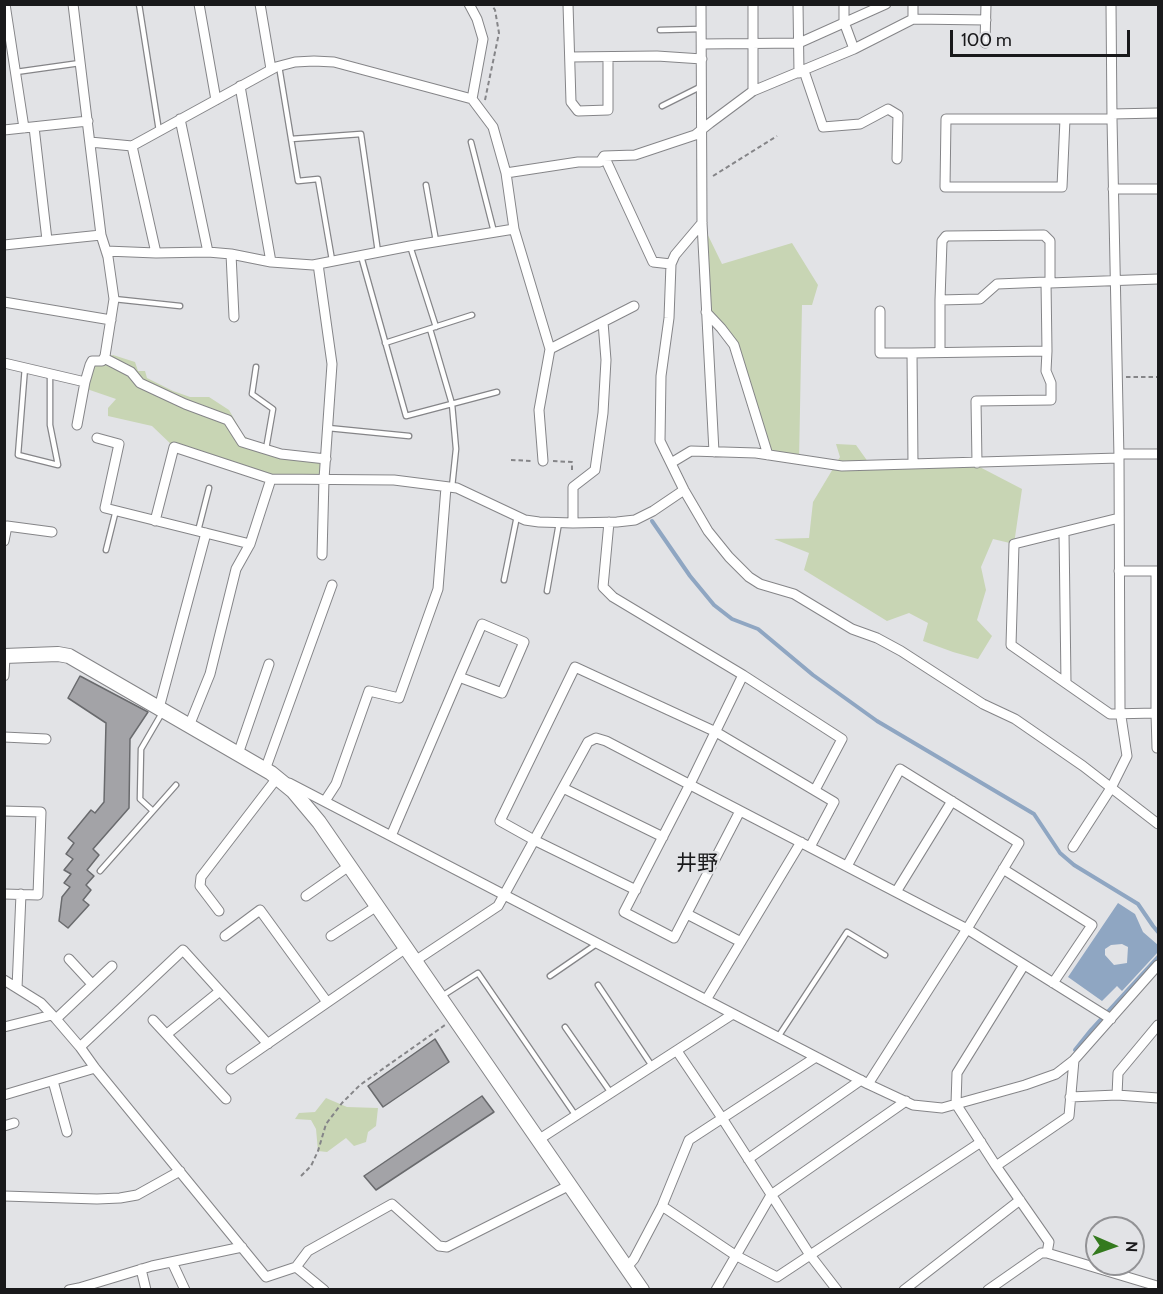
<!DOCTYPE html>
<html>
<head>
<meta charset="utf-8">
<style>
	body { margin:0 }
	#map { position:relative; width:1163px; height:1294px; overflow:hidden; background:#e2e3e6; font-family:Cabin,sans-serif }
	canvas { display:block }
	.frame { position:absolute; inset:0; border:6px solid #19191b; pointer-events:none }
	.north { position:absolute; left:1085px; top:1216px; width:60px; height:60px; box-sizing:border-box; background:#e2e3e6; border:2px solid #929295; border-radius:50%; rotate:92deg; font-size:16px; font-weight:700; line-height:24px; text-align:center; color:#19191b }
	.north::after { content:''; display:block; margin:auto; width:21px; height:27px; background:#347a1e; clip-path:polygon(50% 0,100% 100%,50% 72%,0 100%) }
	.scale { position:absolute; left:950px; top:30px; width:180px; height:27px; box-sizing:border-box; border:3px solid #19191b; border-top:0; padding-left:8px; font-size:18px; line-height:21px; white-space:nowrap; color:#19191b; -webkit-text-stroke:4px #e2e3e6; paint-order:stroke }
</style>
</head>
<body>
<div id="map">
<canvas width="1163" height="1294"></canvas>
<div class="frame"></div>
<div class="north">N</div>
<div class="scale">100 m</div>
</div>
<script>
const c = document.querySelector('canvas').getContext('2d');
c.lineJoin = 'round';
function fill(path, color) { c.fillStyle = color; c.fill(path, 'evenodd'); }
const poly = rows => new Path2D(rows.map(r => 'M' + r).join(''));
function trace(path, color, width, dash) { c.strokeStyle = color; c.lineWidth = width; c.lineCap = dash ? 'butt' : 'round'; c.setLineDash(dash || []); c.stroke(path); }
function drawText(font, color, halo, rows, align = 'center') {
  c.font = font + ' Cabin,"Noto Sans JP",sans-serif'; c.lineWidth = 5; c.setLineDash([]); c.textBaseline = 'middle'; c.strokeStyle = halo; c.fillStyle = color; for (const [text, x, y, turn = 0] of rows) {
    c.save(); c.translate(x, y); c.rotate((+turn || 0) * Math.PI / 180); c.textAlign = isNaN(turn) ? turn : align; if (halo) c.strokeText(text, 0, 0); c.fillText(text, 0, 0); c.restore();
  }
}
fill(poly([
	[702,223,722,264,792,243,818,285,812,305,802,305,799,461,768,455,734,345,706,312],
	[113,355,135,362,138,371,145,371,147,378,173,391,190,397,209,397,229,410,244,436,271,451,326,459,324,479,271,479,174,447,152,426,108,416,108,408,116,399,84,388,92,361],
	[836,444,856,445,871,466,972,463,1022,489,1014,544,993,539,981,567,986,590,977,620,992,636,978,659,953,652,923,641,928,623,909,613,887,621,804,570,809,553,774,539,809,538,813,502,840,457],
	[326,1098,347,1107,378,1108,376,1126,368,1132,366,1142,354,1146,346,1138,327,1152,318,1151,316,1129,311,1120,295,1119,299,1113,315,1112]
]), '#c8d5b4');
fill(poly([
	[1118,903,1135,914,1143,932,1158,945,1158,952,1122,991,1117,986,1102,1001,1068,977],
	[1122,944,1128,947,1127,963,1114,965,1105,955,1105,949,1111,945]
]), '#8fa6c2');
trace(poly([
	[652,521,690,576,714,605,732,619,758,629,813,675,877,721,1034,814,1060,853,1074,865,1138,904,1153,926,1158,932],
	[1075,1050,1091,1030,1158,957]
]), '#8fa6c2', 4);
const building = poly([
	[80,676,148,712,130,739,129,808,93,849,99,855,87,870,94,876,86,885,91,890,83,900,89,905,68,928,59,921,62,897,70,887,64,883,71,874,64,870,73,859,66,854,74,843,68,838,91,810,95,813,104,802,106,723,68,698,80,676],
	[435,1039,449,1062,383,1107,368,1086,435,1039],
	[482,1096,494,1112,376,1190,364,1176,482,1096]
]);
fill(building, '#a3a3a7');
trace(building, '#696a6d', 1.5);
const lane = poly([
	[139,4,159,131],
	[660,30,701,29],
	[279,66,298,181,318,179,332,260],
	[16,72,80,63],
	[662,106,702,86],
	[291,139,361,134,378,252],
	[471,142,494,232],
	[426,185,436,241],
	[410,246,436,327],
	[361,256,406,416,497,392],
	[114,299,180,306],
	[430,329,452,404,456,449,452,487],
	[385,343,472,315],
	[25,367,18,455,58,465,50,425,50,374],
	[256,367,252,394,273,409,266,449],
	[328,428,409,436],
	[198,531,209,488],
	[106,550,116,510],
	[504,580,517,516],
	[547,591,559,523],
	[153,811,140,799,141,749,162,713],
	[100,871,176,785],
	[550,976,598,943],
	[598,985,652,1066],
	[442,996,478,973,576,1116],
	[565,1027,611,1093],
	[778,1037,847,932,885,955]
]);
const street = poly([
	[5,4,24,128],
	[73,4,101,235,108,257,114,299,105,356,102,361,92,361,90,365,85,382,77,425],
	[199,4,216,100],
	[260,4,271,69],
	[469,4,477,19,483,39,472,99],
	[568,4,571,102,578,111,608,110,608,57],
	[701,4,702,223,714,452],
	[753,4,753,91],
	[798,4,799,73],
	[844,4,844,22,854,49],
	[913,19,986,20],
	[985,43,986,4],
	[702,44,799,43,886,4],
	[570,57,657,56,702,59],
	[804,71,823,127,860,124,888,109,898,115,897,159],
	[240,86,271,262],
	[1112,114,1158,113],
	[180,119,208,252],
	[1065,119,1062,187,945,187,946,119,1112,119],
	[34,127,47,240],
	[4,130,88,121],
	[90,142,132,146,276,67,295,62,314,61,334,62,472,99,493,127,506,173,514,229,550,349,539,410,543,461],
	[132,146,156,253],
	[604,156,653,262,671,264],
	[506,173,578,162,600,162,604,156,635,155,695,135,710,123,753,91,854,49,913,19,913,4],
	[1113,189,1158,189],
	[702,223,675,255,671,264,669,318,661,376,660,441,684,490,708,531,729,557,749,577,760,584,794,594,852,629,877,638,901,651,983,704,1015,719,1083,766,1158,824],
	[4,245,101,235],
	[106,251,156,253,208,252,231,254,271,262,313,265,410,246,514,229],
	[231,254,234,317],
	[318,264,332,364,324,479,322,555],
	[1050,283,1158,279],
	[940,300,942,241,946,236,1044,235,1050,241,1050,283,1046,282],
	[4,302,111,320],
	[880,311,880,353,912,353,913,464],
	[706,312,721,328,734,345,768,455],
	[550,349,634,306],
	[940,352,940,300,980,299,997,284,1046,282,1047,351],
	[912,353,1047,351,1046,371,1051,383,1051,400,976,401,977,463],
	[104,358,131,372,140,383,185,404,228,420,242,442,281,454,326,459],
	[4,363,85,382],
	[97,438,119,444,105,508,250,544,271,479],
	[1119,454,1158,454],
	[671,463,691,451,756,453,842,466,1119,458],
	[1119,518,1014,544,1011,645,1110,714,1156,713],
	[155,521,174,447,271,479,394,480,457,488,525,520,539,522,573,523,617,522,635,520,653,511,684,490],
	[609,522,603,587,613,597,743,675,842,739,815,790],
	[573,523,573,487,595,470,603,413,606,360,603,322],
	[1064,532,1066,683],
	[4,541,7,526,52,532],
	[1119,571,1158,571],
	[1156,571,1156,713,1157,748,1158,748],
	[4,676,5,656],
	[159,708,206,533],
	[189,726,210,674,236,569,250,544],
	[4,737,46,739],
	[238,754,269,664],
	[265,770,332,585],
	[289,783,868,1084,913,1105,942,1108,1025,1085,1056,1074,1074,1060,1158,965],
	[563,788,663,837],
	[325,801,336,784,369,691,399,698,438,589,446,487],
	[4,811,41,812,38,895,4,894],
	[740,811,674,938,624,912,690,784,743,675],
	[391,836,459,677,482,624,524,642,502,693,459,677],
	[1073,847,1111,788,1127,756,1120,710,1119,458,1112,119,1111,4],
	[847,866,900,769,1019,843,967,929,868,1084],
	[1003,869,1092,925,1053,983],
	[636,890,534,840,500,821,575,667,716,732,834,802,810,847],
	[896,892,952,801],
	[306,896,349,866],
	[219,911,200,886,201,877,277,778],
	[687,914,741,942],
	[225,936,260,910,327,1002],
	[331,936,377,906],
	[69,959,92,984],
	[415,961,498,906,588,742,596,738,606,741,967,929,1111,1019],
	[1024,965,957,1073,956,1104,996,1166,1049,1242,1047,1253],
	[4,980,41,1003,56,1019,80,1047,95,1068,266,1277,296,1267,324,1290],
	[17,988,21,894],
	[706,1000,801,842],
	[56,1019,112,966],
	[153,1020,226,1099],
	[4,1027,52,1015],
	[167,1034,220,991],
	[80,1047,183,950,268,1044],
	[677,1051,722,1118,810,1255,837,1290],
	[231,1069,406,948],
	[53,1081,67,1132],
	[4,1095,95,1068],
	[1117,1095,1118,1073,1158,1025],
	[1070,1097,1117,1095,1158,1098],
	[4,1126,14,1123],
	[538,1140,733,1014],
	[748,1159,861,1080],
	[996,1166,1069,1116,1074,1060],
	[4,1196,97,1199,120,1198,137,1195,180,1171],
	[662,1206,735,1255,777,1277,981,1142],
	[172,1262,185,1290],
	[296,1267,308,1251,392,1204,439,1246,447,1247,570,1185],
	[627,1267,634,1259,662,1206,689,1140,816,1057],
	[141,1269,146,1290],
	[69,1290,79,1288,152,1266,242,1247],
	[716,1290,771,1195,906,1101],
	[904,1290,1020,1200],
	[988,1290,1041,1253,1047,1253,1157,1286,1156,1290]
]);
const secondary = poly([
	[4,656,58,654,69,656,271,773,293,791,319,822,642,1290]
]);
trace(lane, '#858588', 7);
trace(street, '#858588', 11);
trace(secondary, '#858588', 16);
trace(poly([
	[485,100,499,33,495,10,491,4],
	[713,176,777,136],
	[1126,377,1158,377],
	[511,460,532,461],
	[553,461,572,462,572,473],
	[301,1176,311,1166,318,1151,326,1124,342,1103,360,1085,445,1025]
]), '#858588', 2, [4.5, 3]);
trace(lane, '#fff', 4.5);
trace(street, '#fff', 9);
trace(secondary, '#fff', 14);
drawText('21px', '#19191b', '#e2e3e6', [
	["井野",697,864]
]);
</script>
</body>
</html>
